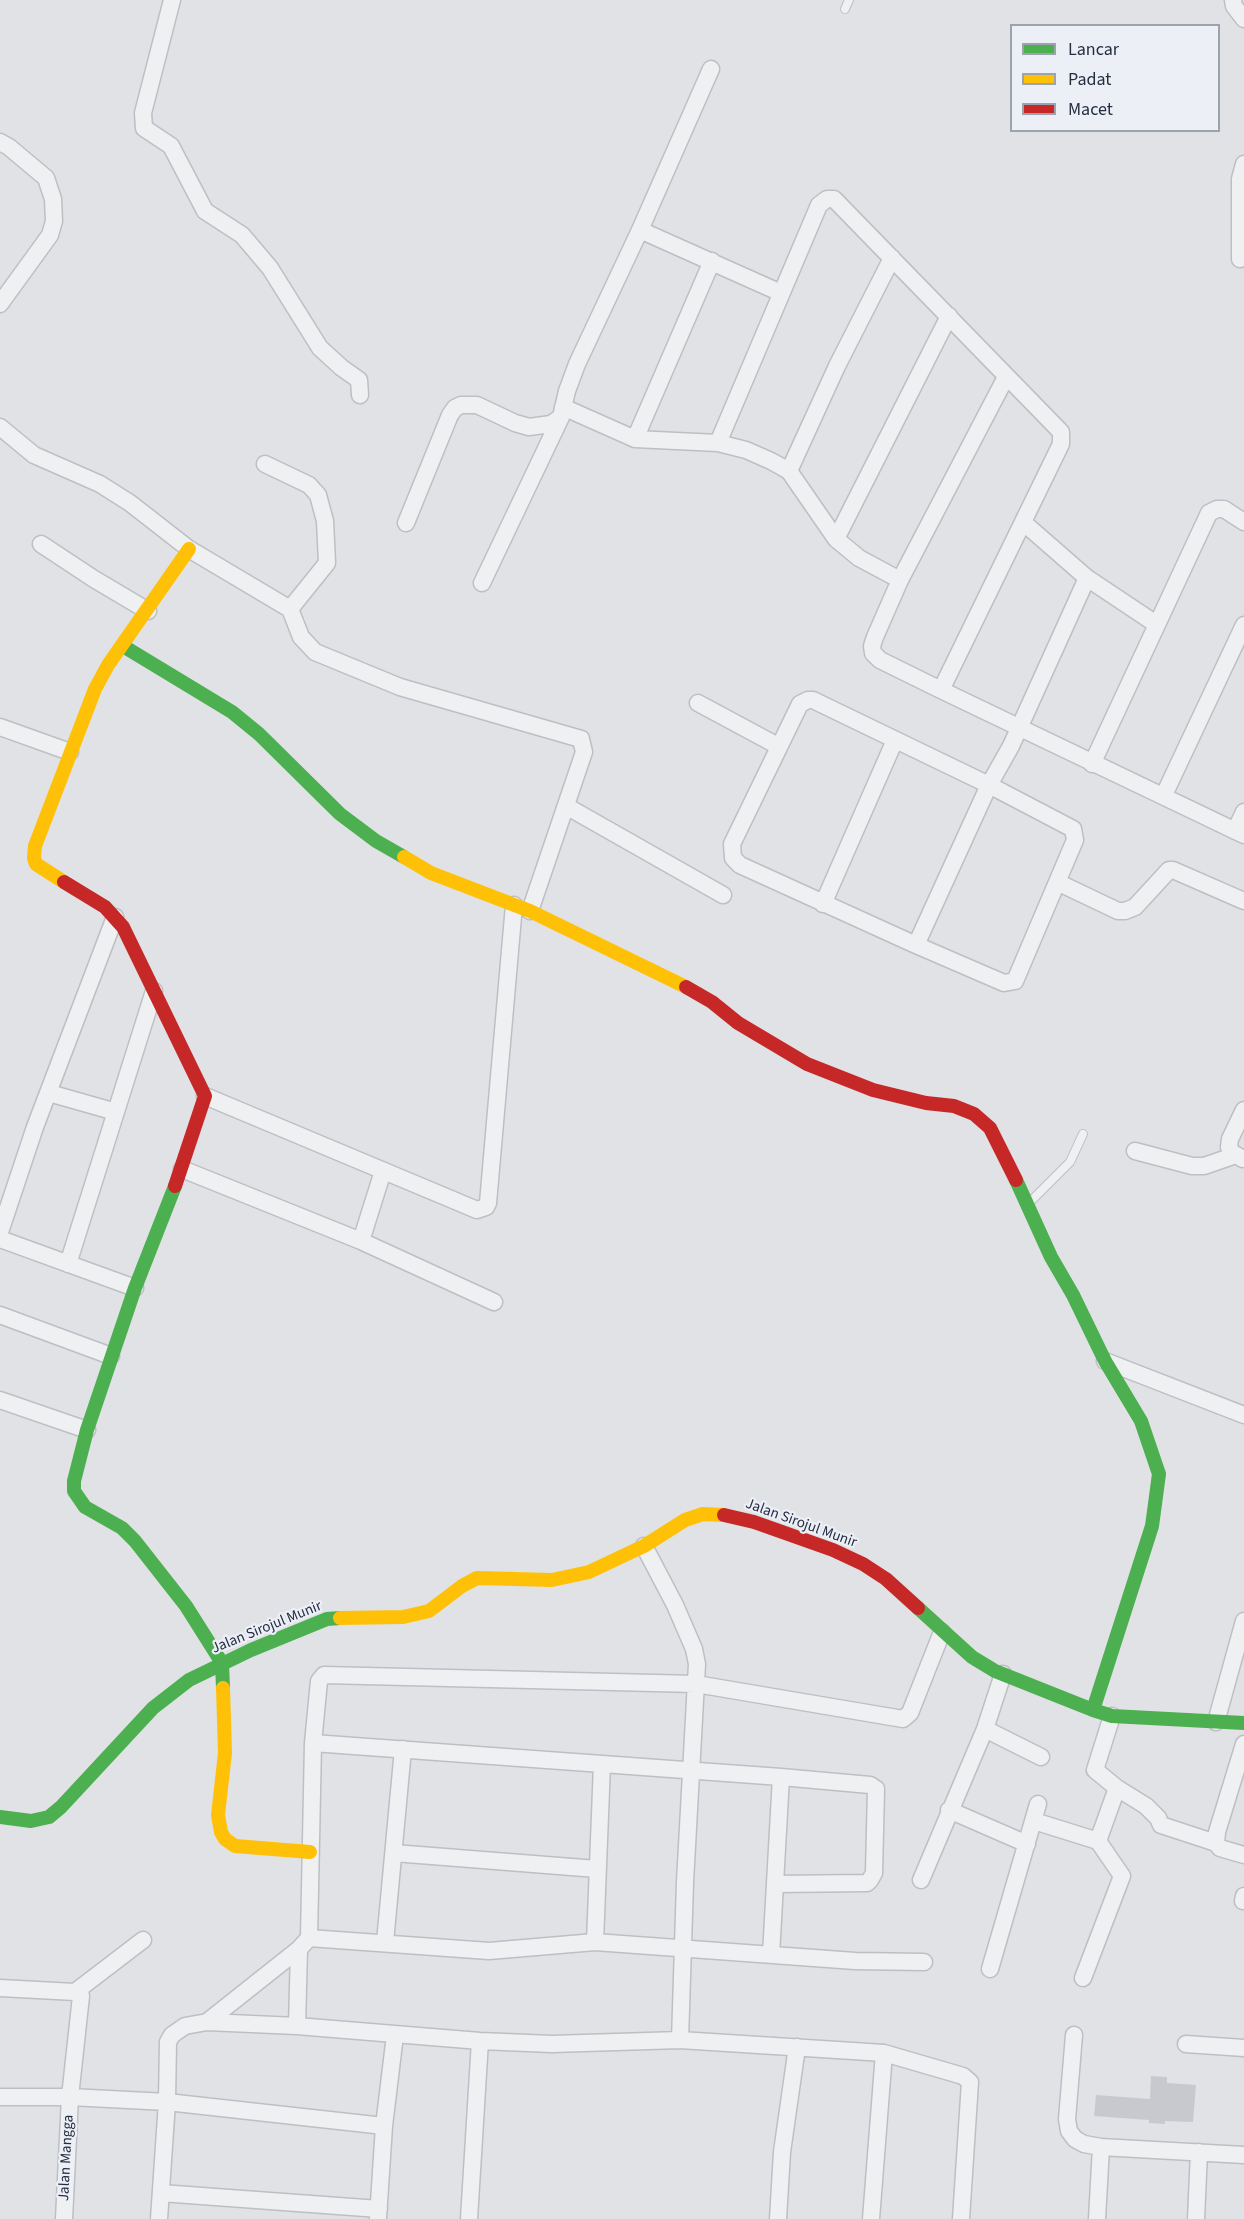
<!DOCTYPE html>
<html>
<head>
<meta charset="utf-8">
<style>
	body { margin:0 }
	#map { position:relative; width:1244px; height:2219px; overflow:hidden; background:#e0e2e6; font-family:"Source Sans 3",sans-serif }
	canvas { display:block }
	.legend { position:absolute; left:1010px; top:24px; width:210px; height:108px; box-sizing:border-box; background:#ecf0f6; border:2px solid #9ca2ae; margin:0; padding:8px 10px; list-style:none; font-size:18px; color:#252d41 }
	.legend li { display:flex; align-items:center; gap:12px; height:30px }
	.legend b { width:30px; border:2px solid #9ca2ae }
</style>
</head>
<body>
<div id="map">
<canvas width="1244" height="2219"></canvas>
<ul class="legend">
<li><b style="height:8px;background:#4caf50"></b>Lancar</li>
<li><b style="height:8px;background:#ffc107"></b>Padat</li>
<li><b style="height:8px;background:#c62828"></b>Macet</li>
</ul>
</div>
<script>
const c = document.querySelector('canvas').getContext('2d');
c.lineJoin = 'round';
function fill(path, color) { c.fillStyle = color; c.fill(path, 'evenodd'); }
const poly = rows => new Path2D(rows.map(r => 'M' + r).join(''));
function trace(path, color, width, dash) { c.strokeStyle = color; c.lineWidth = width; c.lineCap = dash ? 'butt' : 'round'; c.setLineDash(dash || []); c.stroke(path); }
function drawText(font, color, halo, rows, align = 'center') {
  c.font = font + ' "Source Sans 3",sans-serif'; c.lineWidth = 4.5; c.setLineDash([]); c.textBaseline = 'middle'; c.strokeStyle = halo; c.fillStyle = color; for (const [text, x, y, turn = 0] of rows) {
    c.save(); c.translate(x, y); c.rotate((+turn || 0) * Math.PI / 180); c.textAlign = isNaN(turn) ? turn : align; if (halo) c.strokeText(text, 0, 0); c.fillText(text, 0, 0); c.restore();
  }
}
fill(poly([
	[1151,2076,1167,2077,1167,2083,1196,2085,1193,2122,1165,2121,1165,2124,1149,2123,1149,2120,1094,2116,1096,2095,1150,2099]
]), '#c7c9ce');
const lane = poly([
	[845,9,849,0],
	[1029,1203,1070,1162,1083,1134]
]);
const street = poly([
	[172,0,143,113,144,128,171,146,205,211,242,235,270,268,320,348,342,368,359,380,360,395],
	[1233,0,1234,6,1244,19],
	[0,142,9,147,46,178,53,199,54,221,50,235,0,304],
	[640,230,781,293],
	[1240,259,1240,179,1244,164],
	[1006,377,900,580,875,637,872,646,873,653,880,660,941,690,1244,835],
	[563,407,635,439,718,443,746,450,771,461,789,471,836,539,859,558,900,580],
	[0,427,34,455,100,484,130,503,189,549,290,609,301,637,315,652,400,687,581,739,584,752,530,911],
	[635,439,712,261],
	[718,443,819,205,827,199,834,199,1061,432,1061,444,941,690],
	[265,464,309,485,318,495,325,521,327,563,290,609],
	[789,471,837,366,892,258],
	[406,523,450,415,455,408,461,405,477,405,515,423,529,427,551,424,561,417,567,391,577,364,640,230,711,69],
	[1024,523,1087,578,1156,624],
	[836,539,949,316],
	[41,544,94,579,148,611],
	[482,583,561,417],
	[698,703,778,746],
	[0,727,70,752],
	[1092,764,1209,513,1217,509,1224,509,1244,522],
	[1164,795,1244,625],
	[566,806,723,895],
	[1235,831,1244,812],
	[1057,882,1118,911,1125,911,1135,907,1169,870,1173,870,1244,901],
	[823,904,895,740],
	[916,945,1004,983,1015,981,1075,840,1073,829,989,785,813,700,808,700,800,704,732,844,733,858,740,865,916,945,989,785,1011,746,1087,578],
	[49,1093,116,1112],
	[205,1096,477,1210,486,1207,488,1203,514,905],
	[1135,1151,1192,1166,1204,1166,1236,1155],
	[1243,1159,1231,1152,1229,1147,1230,1139,1244,1110],
	[182,1169,361,1241,494,1302],
	[0,1232,35,1127,115,917],
	[0,1239,135,1288],
	[361,1241,383,1171],
	[68,1264,154,991],
	[0,1315,111,1356],
	[1105,1361,1244,1415],
	[0,1400,87,1430],
	[644,1546,675,1605,694,1649,697,1664,685,1882,680,2040],
	[1216,1722,1244,1621],
	[985,1729,1041,1757],
	[313,1743,781,1777,870,1785,876,1789,874,1873,870,1880,867,1883,775,1884],
	[1244,1744,1217,1832,1216,1843,1220,1848,1244,1855],
	[1117,1788,1146,1806,1158,1818,1161,1825,1216,1843],
	[949,1810,1027,1844],
	[1034,1821,1098,1841],
	[394,1853,597,1869],
	[921,1880,985,1729,1003,1674],
	[1243,1901,1244,1896],
	[309,1938,489,1951,595,1942,855,1961,924,1962],
	[385,1942,403,1749],
	[595,1942,602,1764],
	[771,1955,781,1777],
	[990,1969,1038,1804],
	[1083,1978,1122,1876,1098,1841,1117,1788,1095,1770,1112,1716],
	[0,1988,75,1992,81,1996,70,2097,64,2219],
	[75,1992,143,1940],
	[207,2022,299,1949,309,1938,313,1743,319,1681,324,1675,696,1684,903,1719,910,1713,942,1632],
	[297,2026,299,1949],
	[1074,2035,1067,2119,1069,2131,1075,2139,1084,2144,1101,2147,1244,2155],
	[1186,2044,1244,2048],
	[0,2097,70,2097,167,2102,384,2126],
	[161,2193,379,2209],
	[378,2218,384,2126,395,2035],
	[159,2219,167,2102,168,2042,172,2035,185,2026,207,2022,297,2026,480,2041,552,2044,680,2040,884,2053,963,2076,970,2082,961,2219],
	[469,2219,480,2041],
	[778,2219,782,2152,797,2047],
	[871,2219,884,2053],
	[1097,2219,1101,2147],
	[1196,2219,1199,2152]
]);
trace(lane, '#bdbfc4', 10);
trace(street, '#bdbfc4', 19);
trace(lane, '#eff0f2', 8);
trace(street, '#eff0f2', 16);
trace(poly([
	[123,646,232,712,259,734,340,814,376,841,404,857],
	[1016,1180,1051,1257,1073,1295,1105,1361,1141,1421,1159,1474,1152,1526,1093,1710],
	[175,1186,135,1288,87,1430,74,1481,74,1491,85,1507,122,1528,135,1541,186,1606,222,1663,223,1688],
	[918,1608,972,1657,995,1671,1093,1710,1112,1716,1244,1723],
	[0,1817,31,1821,49,1817,61,1807,153,1708,189,1680,251,1650,327,1619,340,1618]
]), '#4caf50', 14);
trace(poly([
	[404,857,431,873,530,911,686,987],
	[64,882,36,864,34,858,35,846,95,689,108,665,189,549],
	[340,1618,403,1617,429,1611,462,1586,477,1578,552,1580,589,1572,644,1546,685,1520,703,1514,724,1515],
	[223,1688,225,1753,218,1815,221,1832,225,1839,235,1846,310,1852]
]), '#ffc107', 14);
trace(poly([
	[64,882,105,907,123,927,205,1096,175,1186],
	[686,987,712,1002,738,1023,807,1064,873,1090,926,1103,954,1106,974,1114,990,1128,1016,1180],
	[724,1515,754,1522,833,1550,863,1564,886,1579,918,1608]
]), '#c62828', 14);
drawText('15px', '#252d41', '#ecf0f6', [
	["Jalan Sirojul Munir",801,1524,20],
	["Jalan Sirojul Munir",267,1628,-22],
	["Jalan Mangga",67,2158,-87]
]);
</script>
</body>
</html>
